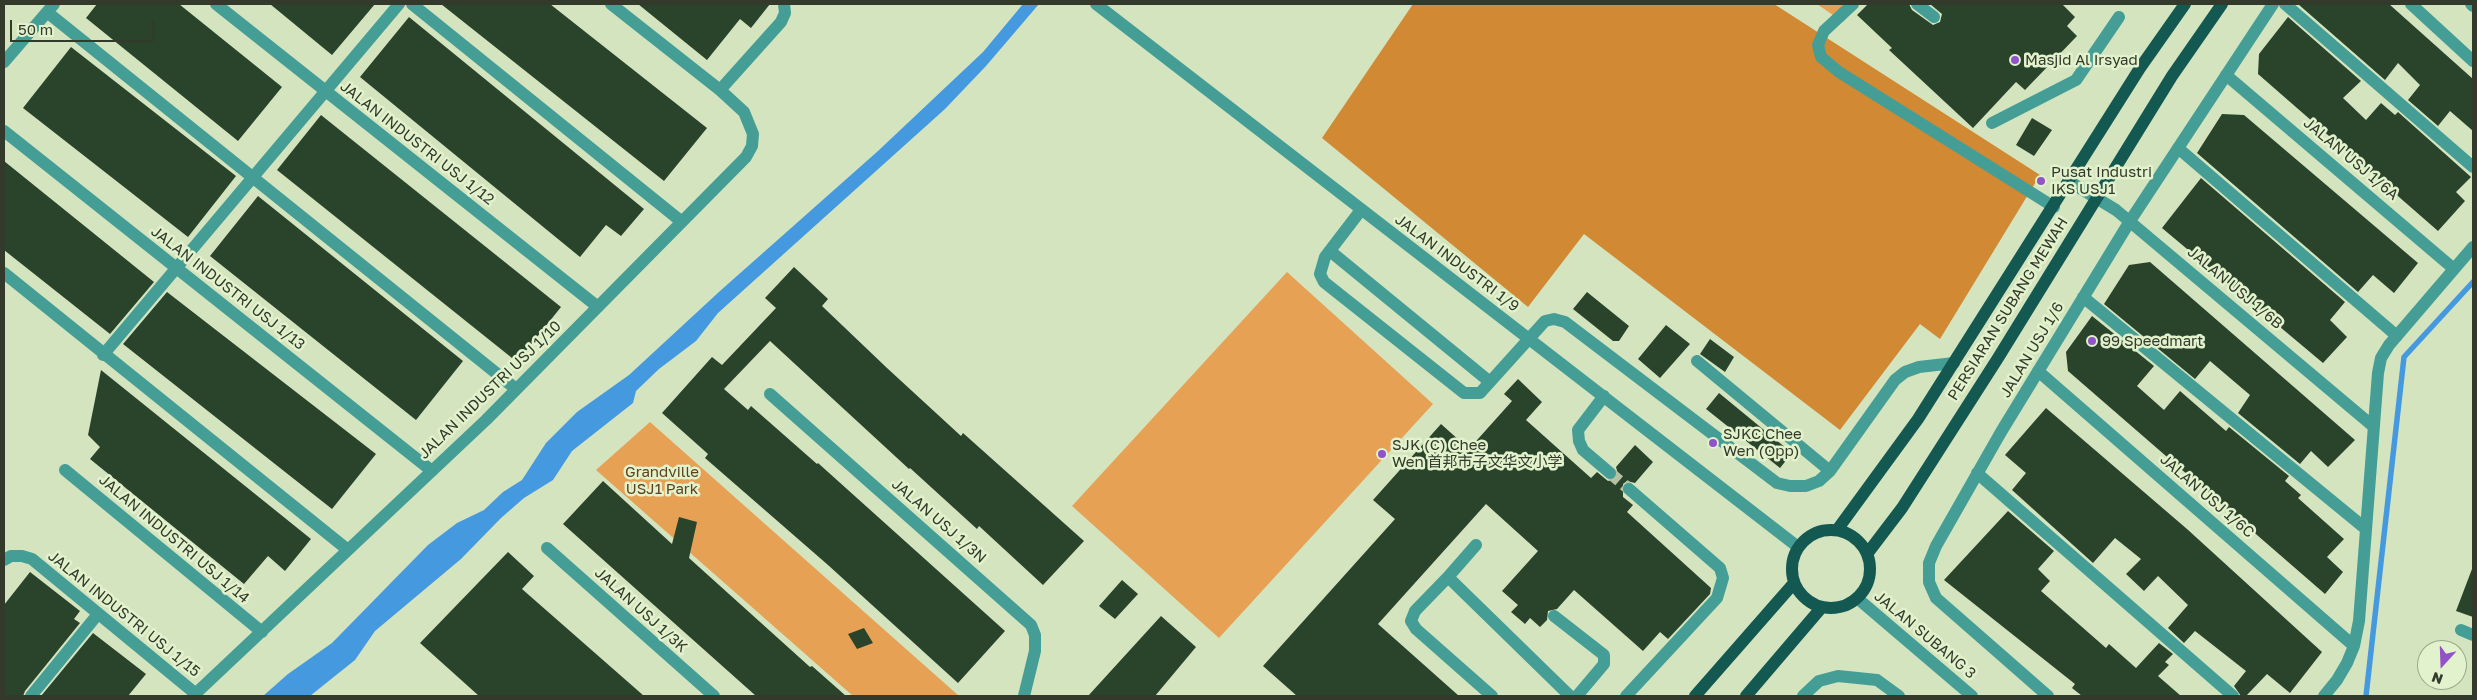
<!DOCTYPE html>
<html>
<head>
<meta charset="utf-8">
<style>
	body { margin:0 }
	#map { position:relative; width:2477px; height:700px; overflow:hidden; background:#d4e4bf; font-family:"Golos Text",sans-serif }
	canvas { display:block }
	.frame { position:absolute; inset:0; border:5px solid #333a2b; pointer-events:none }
	.north { position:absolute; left:2417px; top:640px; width:50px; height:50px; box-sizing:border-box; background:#e1f2cc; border:1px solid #9ba88c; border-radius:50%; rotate:200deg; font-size:14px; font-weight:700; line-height:20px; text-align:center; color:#333a2b }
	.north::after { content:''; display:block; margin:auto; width:18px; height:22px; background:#9252c8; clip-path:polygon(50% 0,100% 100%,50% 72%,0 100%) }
	.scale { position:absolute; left:10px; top:20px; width:144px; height:22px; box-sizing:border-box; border:2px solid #333a2b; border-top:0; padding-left:6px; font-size:15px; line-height:18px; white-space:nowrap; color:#333a2b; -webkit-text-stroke:4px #e1f2cc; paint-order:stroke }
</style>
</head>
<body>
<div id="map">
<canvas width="2477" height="700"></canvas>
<div class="frame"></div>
<div class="north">N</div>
<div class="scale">50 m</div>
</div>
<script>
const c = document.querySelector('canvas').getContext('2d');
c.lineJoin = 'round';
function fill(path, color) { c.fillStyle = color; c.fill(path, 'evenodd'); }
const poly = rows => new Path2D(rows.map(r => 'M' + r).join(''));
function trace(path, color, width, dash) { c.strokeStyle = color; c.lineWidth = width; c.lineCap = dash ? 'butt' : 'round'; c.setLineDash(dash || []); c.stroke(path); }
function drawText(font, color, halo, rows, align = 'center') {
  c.font = font + ' "Golos Text","Noto Sans SC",sans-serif'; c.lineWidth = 5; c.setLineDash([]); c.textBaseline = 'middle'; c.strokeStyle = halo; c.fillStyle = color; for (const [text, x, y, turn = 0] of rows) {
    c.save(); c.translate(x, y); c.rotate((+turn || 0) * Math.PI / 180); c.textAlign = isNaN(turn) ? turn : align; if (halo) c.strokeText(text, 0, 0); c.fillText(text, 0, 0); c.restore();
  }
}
fill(poly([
	[1817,4,1859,4,1843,22],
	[1287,272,1433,404,1219,638,1072,506],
	[650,422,959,696,853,696,596,470]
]), '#e6a155');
fill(poly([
	[1413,4,1774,4,2040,175,1940,339,1920,324,1840,430,1584,234,1528,307,1322,138]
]), '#d28933');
fill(poly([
	[1023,4,1039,4,986,66,945,109,718,313,696,341,659,369,636,391,633,403,572,451,553,480,524,498,501,518,461,559,375,631,355,660,310,696,263,696,288,674,332,643,428,545,457,523,484,510,503,492,522,480,546,443,577,412,629,375,720,291,878,151,983,52]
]), '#4599df');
trace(poly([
	[2366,696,2404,357,2473,282]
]), '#4599df', 5.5);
fill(poly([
	[97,4,179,4,282,87,238,141,86,18],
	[270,4,375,4,332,55],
	[441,4,550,4,707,128,664,181],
	[638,4,770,4,751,28,740,19,707,60],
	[1868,4,1909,4,1912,10,1933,25,1940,22,1942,14,1930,4,2062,4,2075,17,2067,26,2077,36,2025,90,2016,82,1973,128,1889,50,1892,48,1857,15],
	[2298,4,2389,4,2473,79,2473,131,2450,111,2438,126,2408,100,2420,85,2398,63,2385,80],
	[409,17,644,209,621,236,606,225,580,257,360,77],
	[2288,17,2361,81,2343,98,2366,120,2381,103,2395,115,2398,112,2471,177,2456,192,2465,201,2438,231,2258,74,2259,54],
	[71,47,236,176,188,237,23,108],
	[2222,114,2244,115,2418,263,2394,293,2373,275,2358,292,2197,153],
	[321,115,561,307,517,362,277,170],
	[2032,118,2052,130,2034,156,2016,145],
	[4,161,154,282,110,334,4,250],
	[2201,178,2345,302,2330,320,2347,337,2323,363,2162,228],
	[258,196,463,361,416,420,210,256],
	[2150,262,2355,440,2328,467,2311,451,2300,464,2238,413,2250,395,2210,361,2195,379,2104,304,2129,265],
	[794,267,828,299,822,306,887,368,961,436,963,433,1084,541,1043,585,979,526,977,529,910,468,909,469,770,341,724,389,748,410,751,406,817,464,818,463,1005,631,958,683,828,565,705,458,708,454,662,413,712,357,722,365,776,308,765,298],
	[167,292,376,454,332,509,123,344],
	[1587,292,1629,326,1619,341,1613,341,1573,309],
	[2092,316,2154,366,2137,386,2164,410,2180,391,2226,431,2229,427,2289,476,2285,481,2301,495,2298,498,2344,539,2327,557,2343,572,2325,594,2068,371,2066,352],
	[1666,325,1690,344,1660,378,1638,359],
	[1710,339,1734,357,1725,372,1700,354],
	[101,370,311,539,285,571,268,556,244,584,90,459,100,447,88,435],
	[1518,379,1542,402,1526,420,1591,478,1597,472,1608,481,1616,479,1618,474,1616,467,1635,445,1653,462,1635,483,1627,481,1623,484,1623,497,1633,505,1627,512,1711,588,1710,594,1668,639,1660,632,1643,651,1574,590,1557,609,1548,611,1547,620,1540,627,1530,618,1525,624,1511,612,1518,605,1502,591,1538,551,1486,504,1378,624,1459,696,1297,696,1263,666,1395,519,1373,500,1441,424,1469,449,1512,401,1504,394],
	[1719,393,1792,453,1780,468,1706,409],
	[2046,408,2187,529,2322,652,2290,693,2267,674,2246,696,2241,696,2234,686,2246,671,2195,631,2184,643,2168,628,2188,605,2158,576,2144,591,2126,574,2141,559,2115,538,2093,563,2012,490,2026,473,2005,455],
	[603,481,672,544,679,517,697,522,689,558,810,667,812,666,846,696,756,696,563,524],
	[2008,511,2054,551,2038,569,2050,581,2041,591,2106,648,2109,644,2136,668,2159,643,2173,654,2165,662,2169,665,2158,676,2181,696,2082,696,2072,688,2075,684,1944,580],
	[508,552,534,576,522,589,644,696,479,696,420,643],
	[2472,569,2473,570,2473,617,2456,611],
	[30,572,80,611,74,619,80,623,25,691,23,696,4,696,4,605],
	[1122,580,1138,594,1115,619,1099,606],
	[1161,616,1196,647,1155,696,1088,696],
	[864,628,873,643,857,649,848,634],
	[93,633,146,674,128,696,41,696]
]), '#2a442c');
trace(poly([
	[1610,473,1629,489]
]), '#b4c2a1', 12, [12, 6]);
trace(poly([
	[216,4,598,307],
	[412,4,682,222],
	[1096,4,1798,547],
	[1853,4,1824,31,1818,45,1821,57,1839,72,2054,207],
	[1917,4,1934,17],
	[2285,4,2473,167],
	[2411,4,2473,61],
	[2471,4,2473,6],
	[47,12,516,389],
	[4,62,54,4],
	[2226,75,2454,269],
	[720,90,781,22,785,13,784,4],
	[1992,123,2076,80,2119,17],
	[4,131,432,471],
	[2178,148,2397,336],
	[2070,182,2116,210,2374,427],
	[1361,210,1325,257,1320,274,1324,282,1464,393,1480,393,1545,321,1554,319,1565,322,1777,483,1790,486,1806,486,1819,481,1830,471,1895,380,1905,372,1919,367,1954,363],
	[1330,251,1490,382],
	[4,273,348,550],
	[2083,297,2366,529],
	[103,355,399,4],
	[1697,361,1830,471],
	[2038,371,2354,646],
	[770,394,1031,625,1035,635,1035,651,1024,696],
	[1604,396,1578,430,1579,441,1583,450,1610,473],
	[65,470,262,632],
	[1977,473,2233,696],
	[547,548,714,696],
	[4,560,11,556,22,556,32,559,196,694],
	[1448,577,1476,545],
	[1857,598,1972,696],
	[1554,616,1604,655,1604,664,1577,696],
	[2461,630,2473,635],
	[31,696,98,614],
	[193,696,486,420,746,157,752,146,753,134,744,112,720,90,611,4],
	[1492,696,1416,629,1411,621,1415,611,1448,577,1570,696],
	[1626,696,1717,598,1723,578,1720,568,1629,489],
	[1803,696,1819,681,1838,676,1877,680,1899,696],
	[2048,696,1936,598,1929,582,1929,563,1936,546,2001,432,2130,221,2273,4],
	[2324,696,2337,680,2347,663,2354,646,2359,621,2378,373,2381,358,2389,345,2473,247]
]), '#459e95', 12);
trace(poly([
	[1837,530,1918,419,2140,68,2185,4],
	'1792 569a39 39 0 1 1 78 0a39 39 0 1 1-78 0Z',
	[1867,554,1902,508,1998,358,2172,76,2222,4],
	[1695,696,1794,583],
	[1746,696,1822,607]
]), '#145852', 12);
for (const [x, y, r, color] of [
	[2015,60,5,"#9252c8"],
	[2041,181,5,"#9252c8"],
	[2092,341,5,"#9252c8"],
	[1713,443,5,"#9252c8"],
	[1382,454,5,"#9252c8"]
]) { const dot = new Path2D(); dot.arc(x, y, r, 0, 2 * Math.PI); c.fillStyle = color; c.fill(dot); trace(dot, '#e1f2cc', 2); }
drawText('15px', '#333a2b', '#e1f2cc', [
	["Masjid Al Irsyad",2025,60],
	["Pusat Industri",2051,172],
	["IKS USJ1",2051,189],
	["99 Speedmart",2102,341],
	["SJKC Chee",1723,434],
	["Wen (Opp)",1723,451],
	["SJK (C) Chee",1392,445],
	["Wen 首邦市子文华文小学",1392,462]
], 'left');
drawText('15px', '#333a2b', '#e1f2cc', [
	["JALAN INDUSTRI USJ 1/12",417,143,38],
	["JALAN USJ 1/6A",2351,159,40],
	["JALAN INDUSTRI 1/9",1457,263,37],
	["JALAN INDUSTRI USJ 1/13",228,288,38],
	["JALAN USJ 1/6B",2235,288,40],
	["PERSIARAN SUBANG MEWAH",2008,309,-58],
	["JALAN USJ 1/6",2032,350,-59],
	["JALAN INDUSTRI USJ 1/10",490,390,-44],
	["JALAN USJ 1/6C",2207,496,41],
	["JALAN USJ 1/3N",939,521,41],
	["JALAN INDUSTRI USJ 1/14",174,539,40],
	["JALAN USJ 1/3K",641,610,42],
	["JALAN INDUSTRI USJ 1/15",124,614,39],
	["JALAN SUBANG 3",1925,635,40]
]);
drawText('15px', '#60411f', '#e1f2cc', [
	["Grandville",662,472],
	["USJ1 Park",662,489]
]);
</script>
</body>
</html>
